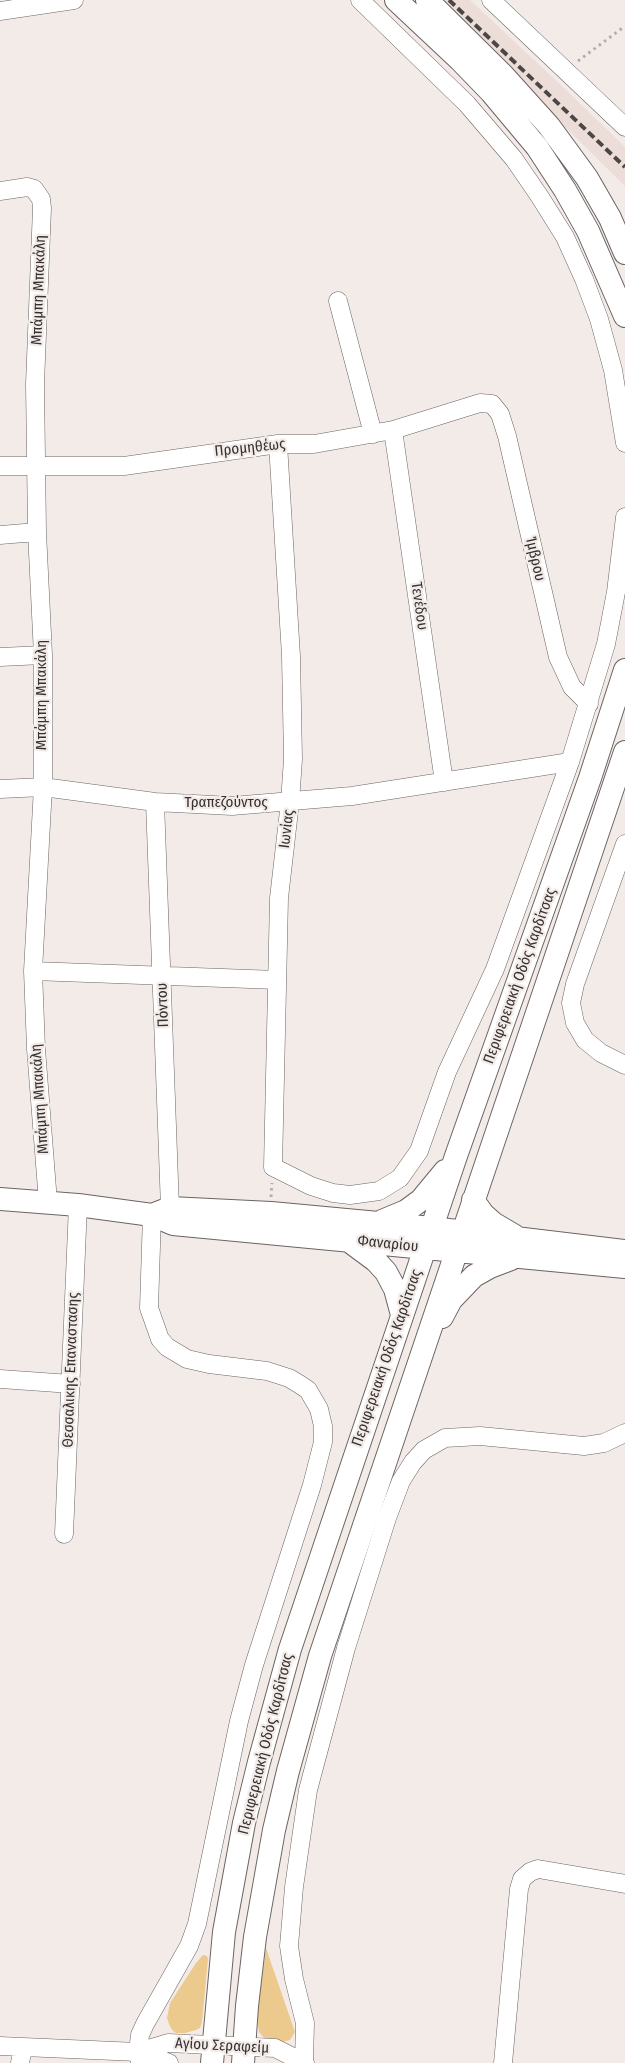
<!DOCTYPE html>
<html>
<head>
<meta charset="utf-8">
<style>
	body { margin:0 }
	canvas { display:block; background:#f3ebe8 }
</style>
</head>
<body>
<canvas width="625" height="2063"></canvas>
<script>
const c = document.querySelector('canvas').getContext('2d');
c.lineJoin = 'round';
function fill(path, color) { c.fillStyle = color; c.fill(path, 'evenodd'); }
const poly = rows => new Path2D(rows.map(r => 'M' + r).join(''));
function trace(path, color, width, dash) { c.strokeStyle = color; c.lineWidth = width; c.lineCap = dash ? 'butt' : 'round'; c.setLineDash(dash || []); c.stroke(path); }
function drawText(font, color, halo, rows, align = 'center') {
  c.font = font + ' "Fira Sans Condensed",sans-serif'; c.lineWidth = 4.5; c.setLineDash([]); c.textBaseline = 'middle'; c.strokeStyle = halo; c.fillStyle = color; for (const [text, x, y, turn = 0] of rows) {
    c.save(); c.translate(x, y); c.rotate((+turn || 0) * Math.PI / 180); c.textAlign = isNaN(turn) ? turn : align; if (halo) c.strokeText(text, 0, 0); c.fillText(text, 0, 0); c.restore();
  }
}
fill(poly([
	[432,0,470,0,565,89,625,147,625,186,567,129,508,77]
]), '#edddd8');
fill(poly([
	[266,1948,295,2032,290,2040,278,2043,265,2039,259,2032,257,2018],
	[203,1955,207,1956,208,1959,202,2022,200,2028,196,2030,185,2033,176,2033,172,2030,169,2024,167,2018,170,2003,196,1963]
]), '#ecca8d');
const minor = poly([
	[360,0,467,104,514,159,540,197,565,237,584,279,599,319,613,370,625,443],
	[491,0,625,127],
	[0,11,74,0],
	[0,191,27,187,34,189,41,199,42,208,35,384,37,532,43,655,43,787,33,971,36,1049,48,1202],
	[338,301,373,434],
	[393,430,444,782],
	[278,444,291,656,293,759,290,802,279,898,273,1167,311,1186,333,1193,350,1195,379,1191,400,1178,419,1151,447,1072,495,969,570,762,606,644,616,592,625,517],
	[0,466,124,466,278,444,314,444,393,430,480,403,492,404,500,414,507,436,558,657,572,687,589,704],
	[0,535,37,532],
	[0,657,43,655],
	[0,789,43,787,155,802,232,806,352,796,570,762],
	[155,802,170,1208],
	[625,844,575,984,571,1003,575,1023,585,1040,601,1053,625,1065],
	[33,971,277,980],
	[0,1379,71,1384],
	[64,1534,78,1205],
	[0,2046,138,2052,169,2063],
	[138,2052,168,2043,275,2048,305,2063],
	[20,2063,23,2047],
	[140,2063,138,2052,140,2035,145,2024,189,1946,197,1924,239,1721,254,1665,312,1485,323,1442,323,1426,319,1409,308,1390,299,1384,289,1378,267,1371,209,1364,187,1359,167,1347,160,1339,149,1308,152,1215],
	[304,2063,305,2023,294,1979,289,1946,294,1887,308,1790,346,1648,387,1518,401,1481,413,1462,424,1450,445,1438,480,1436,584,1446,604,1443,625,1433],
	[503,2063,519,1889,522,1879,530,1872,538,1869,625,1884]
]);
const major = poly([
	[396,0,460,60,491,92,537,147,565,190,588,231,625,316],
	[427,0,503,75,549,126,587,178,610,218,625,253],
	[0,1199,78,1205,152,1215,173,1224,625,1267],
	[473,1200,483,1214,493,1223,515,1236],
	[152,1215,170,1208,271,1213,432,1228,625,1251],
	[382,1221,406,1211,421,1200,445,1171],
	[349,1241,376,1261,386,1272,395,1289,402,1315],
	[442,1317,451,1300,474,1276,490,1267,511,1259],
	[212,2063,224,1932,244,1823,259,1762,290,1649,456,1156,590,778,625,670],
	[243,2063,247,2006,255,1937,274,1830,288,1771,320,1656,625,752]
]);
trace(minor, '#6b6462', 19);
trace(major, '#6b6462', 24);
trace(poly([
	[578,61,625,26],
	[271,1197,272,1183]
]), '#b3adaa', 3, [2.5, 4]);
trace(minor, '#fff', 18);
trace(major, '#fff', 22);
trace(poly([
	[449,0,625,167]
]), '#4b4746', 4, [8, 4]);
drawText('15px', '#353130', '#f3ebe8', [
	["Μπάμπη Μπακάλη",39,290,-88],
	["Προμηθέως",250,448,-6],
	["Ίμβρου",535,559,77],
	["Τενέδου",419,606,82],
	["Μπάμπη Μπακάλη",42,695,-90],
	["Τραπεζούντος",226,803],
	["Ιωνίας",287,829,-83],
	["Περιφερειακή Οδός Καρδίτσας",520,976,-70],
	["Πόντου",163,1005,-92],
	["Μπάμπη Μπακάλη",40,1099,-94],
	["Φαναρίου",388,1244,6],
	["Περιφερειακή Οδός Καρδίτσας",387,1358,-71],
	["Θεσσαλικης Επαναστασης",71,1370,-88],
	["Περιφερειακή Οδός Καρδίτσας",266,1744,-76],
	["Αγίου Σεραφείμ",222,2046,3]
]);
</script>
</body>
</html>
